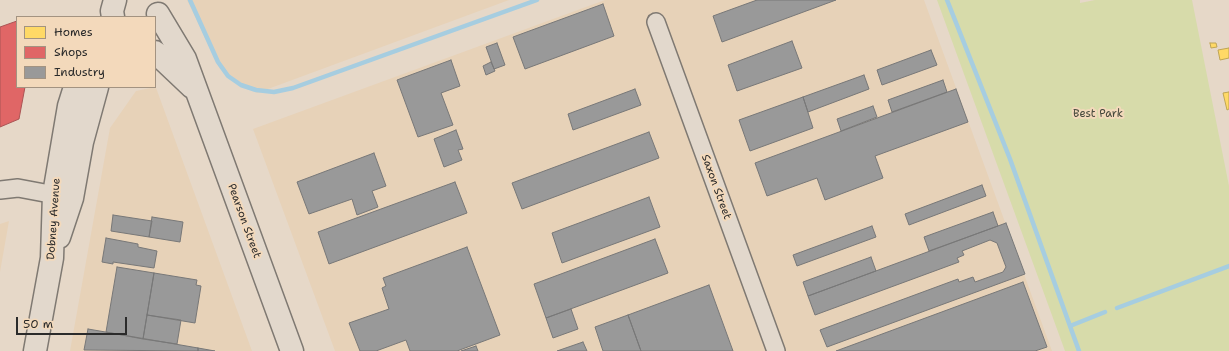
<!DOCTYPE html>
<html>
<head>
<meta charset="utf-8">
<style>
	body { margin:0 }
	#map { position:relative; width:1229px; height:351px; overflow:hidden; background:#e6d8c8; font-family:"Shantell Sans",sans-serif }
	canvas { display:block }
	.legend { position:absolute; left:16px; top:16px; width:140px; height:72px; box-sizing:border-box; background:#f3d9bb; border:1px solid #a39381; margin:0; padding:5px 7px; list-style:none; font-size:12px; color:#2b2b2b }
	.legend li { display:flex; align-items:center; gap:8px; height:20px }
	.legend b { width:20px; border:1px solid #a39381 }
	.scale { position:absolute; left:16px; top:317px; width:111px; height:18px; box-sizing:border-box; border:2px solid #2b2b2b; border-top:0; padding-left:5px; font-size:12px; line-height:14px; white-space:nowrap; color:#2b2b2b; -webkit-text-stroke:3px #f3d9bb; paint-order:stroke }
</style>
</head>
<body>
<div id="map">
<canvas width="1229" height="351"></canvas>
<ul class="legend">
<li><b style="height:11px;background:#ffd966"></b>Homes</li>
<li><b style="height:11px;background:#e06666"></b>Shops</li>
<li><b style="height:11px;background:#999"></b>Industry</li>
</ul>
<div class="scale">50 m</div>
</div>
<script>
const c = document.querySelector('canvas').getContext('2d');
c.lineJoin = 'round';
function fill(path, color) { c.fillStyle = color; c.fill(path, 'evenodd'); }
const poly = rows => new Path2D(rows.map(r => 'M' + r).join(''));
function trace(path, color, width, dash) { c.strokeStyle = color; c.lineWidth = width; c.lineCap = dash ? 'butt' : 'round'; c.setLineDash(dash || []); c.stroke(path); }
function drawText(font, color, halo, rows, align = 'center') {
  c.font = font + ' "Shantell Sans",sans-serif'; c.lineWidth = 4; c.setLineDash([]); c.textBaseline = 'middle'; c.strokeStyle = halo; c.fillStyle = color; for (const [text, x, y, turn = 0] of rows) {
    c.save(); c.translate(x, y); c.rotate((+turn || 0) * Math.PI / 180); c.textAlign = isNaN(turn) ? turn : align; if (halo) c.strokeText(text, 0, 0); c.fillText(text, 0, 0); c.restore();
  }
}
fill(poly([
	[187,0,509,0,257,93,220,69],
	[605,0,924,0,1052,351,335,351,253,129],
	[155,85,252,351,70,351,110,128,136,91,155,87],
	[9,221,0,272,0,224]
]), '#e7d2b8');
fill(poly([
	[937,0,1080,0,1080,3,1095,0,1192,0,1229,186,1229,351,1065,351]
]), '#d7dbaa');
const homes = poly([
	[1210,43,1216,43,1217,47,1211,48,1210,43],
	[1229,48,1229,58,1220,60,1218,50,1229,48],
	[1229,92,1229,109,1227,110,1223,93,1229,92]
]);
fill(homes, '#ffd966');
trace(homes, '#bfa554', 1);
const shops = poly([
	[17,21,17,87,25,87,19,119,0,127,0,27,17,21]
]);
fill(shops, '#e06666');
trace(shops, '#aa5454', 1);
const industry = poly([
	[757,0,836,0,722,42,713,16,757,0],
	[603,4,614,36,525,69,513,37,603,4],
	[792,41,802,68,737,91,728,65,792,41],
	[497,43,505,65,494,69,486,47,497,43],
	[931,50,937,65,882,85,877,70,931,50],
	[451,60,460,86,441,93,453,125,418,137,397,80,451,60],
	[491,62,495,71,486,75,483,66,491,62],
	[864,75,869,89,808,112,803,97,864,75],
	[943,80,947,92,892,112,888,100,943,80],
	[635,89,641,105,573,130,568,114,635,89],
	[956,89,968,122,875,156,883,178,825,200,817,178,767,196,755,163,956,89],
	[803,97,813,128,750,151,739,120,803,97],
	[873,106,877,117,841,131,837,119,873,106],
	[456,130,463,149,458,150,462,160,444,167,434,139,456,130],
	[649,132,659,158,522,209,512,183,649,132],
	[374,153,386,186,372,191,378,207,357,215,352,199,309,214,297,182,374,153],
	[455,182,467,213,329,264,318,232,455,182],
	[982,185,986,196,909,225,905,214,982,185],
	[649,197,660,227,562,263,552,233,649,197],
	[993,212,998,226,929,251,924,237,993,212],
	[113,215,152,221,149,237,111,231,113,215],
	[152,217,183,222,180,242,149,237,152,217],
	[1006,223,1025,274,827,347,820,330,958,279,959,282,973,277,975,282,1003,272,1006,267,997,243,990,240,962,251,964,255,957,258,959,262,815,315,808,296,1006,223],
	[872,226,876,237,797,266,793,255,872,226],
	[106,238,138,244,138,247,157,251,154,268,113,262,113,264,102,262,106,238],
	[655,239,668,273,546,318,534,284,655,239],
	[467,247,500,335,457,351,410,351,406,340,376,351,360,351,349,323,389,309,382,288,386,286,383,278,467,247],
	[871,257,876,271,808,296,803,282,871,257],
	[117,267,154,273,143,339,106,332,117,267],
	[154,273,197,280,196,285,201,286,195,323,147,315,154,273],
	[1023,282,1047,347,1035,351,836,351,1023,282],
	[709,285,733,351,641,351,628,315,709,285],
	[571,309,578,329,553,338,546,318,571,309],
	[147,315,181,320,177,344,143,339,147,315],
	[628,315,641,351,603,351,595,327,628,315],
	[88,329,198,348,198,351,84,350,88,329],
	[583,342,587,351,557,351,583,342],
	[476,346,478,351,461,351,476,346],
	[198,348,215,351,198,351,198,348]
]);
fill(industry, '#999');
trace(industry, '#787878', 1);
trace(poly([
	[190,0,218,62,228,76,241,85,256,90,274,92,293,88,537,0],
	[947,0,1010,159,1079,351],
	[1117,308,1229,266],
	[1070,326,1105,312]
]), '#a6cde0', 4.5);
const street = poly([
	[656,22,776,351],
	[0,190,18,188,66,197]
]);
const secondary = poly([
	[158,14,185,59,292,351],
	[113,17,112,11,115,0],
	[155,52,192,87],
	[59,237,72,198,82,142,97,87],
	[35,351,52,258,54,194,69,106,75,87]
]);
trace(street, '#7f7972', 20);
trace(secondary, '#7f7972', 25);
trace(street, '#e2d8cc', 17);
trace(secondary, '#e2d8cc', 22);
drawText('11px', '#43463a', '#f3d9bb', [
	["Best Park",1098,114]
]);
drawText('11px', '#2b2b2b', '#f3d9bb', [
	["Saxon Street",716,187,70],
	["Dobney Avenue",54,219,-86],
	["Pearson Street",244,221,70]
]);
</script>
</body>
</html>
